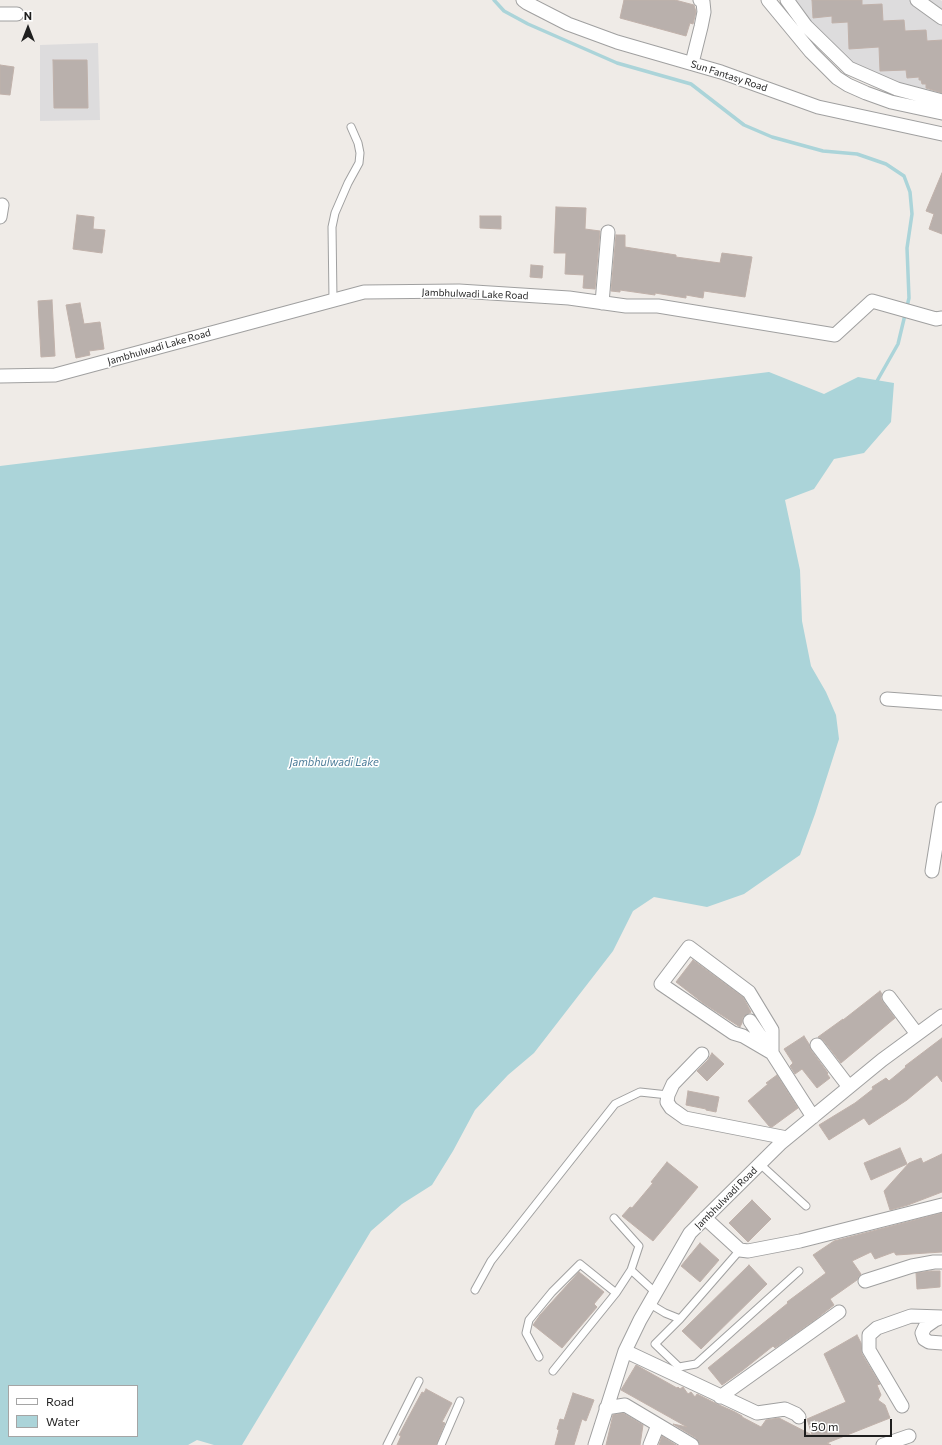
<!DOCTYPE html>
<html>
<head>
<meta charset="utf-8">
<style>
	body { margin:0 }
	#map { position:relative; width:942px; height:1445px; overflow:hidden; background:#efebe7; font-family:Commissioner,sans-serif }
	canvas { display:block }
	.legend { position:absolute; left:8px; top:1385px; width:130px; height:52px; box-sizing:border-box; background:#fff; border:1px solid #a5a5a5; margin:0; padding:5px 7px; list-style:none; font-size:12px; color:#1f1f1f }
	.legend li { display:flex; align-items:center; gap:8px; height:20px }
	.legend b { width:20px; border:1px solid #a5a5a5 }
	.north { position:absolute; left:8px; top:8px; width:40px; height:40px; -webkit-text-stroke:3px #fff; paint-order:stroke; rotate:0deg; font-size:11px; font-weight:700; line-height:16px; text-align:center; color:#1f1f1f }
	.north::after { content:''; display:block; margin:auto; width:14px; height:18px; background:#1f1f1f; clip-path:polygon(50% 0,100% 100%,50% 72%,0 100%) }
	.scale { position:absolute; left:804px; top:1419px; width:88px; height:18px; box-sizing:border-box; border:2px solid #1f1f1f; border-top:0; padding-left:5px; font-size:12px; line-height:14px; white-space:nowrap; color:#1f1f1f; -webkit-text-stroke:3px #fff; paint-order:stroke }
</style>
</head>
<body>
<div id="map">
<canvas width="942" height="1445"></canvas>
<ul class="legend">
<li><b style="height:5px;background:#fff"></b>Road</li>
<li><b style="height:11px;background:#abd4d9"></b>Water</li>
</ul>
<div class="north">N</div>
<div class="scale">50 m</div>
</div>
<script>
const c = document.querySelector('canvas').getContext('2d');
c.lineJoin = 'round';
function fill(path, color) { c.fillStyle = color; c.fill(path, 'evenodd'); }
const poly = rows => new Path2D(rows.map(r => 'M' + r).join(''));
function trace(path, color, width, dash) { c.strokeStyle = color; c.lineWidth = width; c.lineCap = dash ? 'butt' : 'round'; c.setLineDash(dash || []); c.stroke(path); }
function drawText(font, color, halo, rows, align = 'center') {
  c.font = font + ' Commissioner,sans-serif'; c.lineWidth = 3; c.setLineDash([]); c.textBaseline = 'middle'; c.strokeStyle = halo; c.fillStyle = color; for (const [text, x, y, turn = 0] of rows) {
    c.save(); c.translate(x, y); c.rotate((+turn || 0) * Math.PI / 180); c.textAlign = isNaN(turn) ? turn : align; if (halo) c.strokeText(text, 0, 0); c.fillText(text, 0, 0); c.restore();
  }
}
fill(poly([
	[783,0,940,0,942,1,942,106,929,104,874,87,840,69],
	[98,43,100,120,40,121,40,45]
]), '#dddcdd');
fill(poly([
	[769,372,824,394,858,377,894,383,891,422,864,453,834,459,814,489,785,500,800,570,802,621,811,666,826,692,836,715,839,739,815,814,800,855,744,894,707,907,654,897,633,911,613,951,534,1053,508,1075,475,1110,453,1151,432,1185,402,1204,371,1231,242,1445,214,1445,197,1440,188,1445,0,1445,0,466],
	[9,1386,137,1386,137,1436,9,1436]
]), '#abd4d9');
trace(poly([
	[494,0,504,11,528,24,617,63,691,84,744,125,772,137,823,151,857,154,886,164,904,176,910,192,912,214,907,248,909,298,898,344,877,381]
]), '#abd4d9', 3.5);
const building = poly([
	[624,0,675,0,694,5,696,12,693,24,690,23,686,36,620,18,624,0],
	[812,0,862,0,862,5,882,4,883,21,904,20,905,31,926,30,927,41,942,40,942,93,926,88,926,84,922,84,921,80,919,80,919,77,907,78,906,70,880,71,879,47,849,49,848,22,832,23,832,16,813,18,812,0],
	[53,60,87,60,88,108,54,108,53,60],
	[0,65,14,67,10,95,0,94,0,65],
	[942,173,942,234,929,229,934,214,926,211,942,173],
	[556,207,586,208,585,229,600,231,595,289,583,288,584,275,565,274,566,253,554,253,556,207],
	[77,215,94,217,93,229,105,230,102,253,73,249,77,215],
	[480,216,501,216,501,229,480,228,480,216],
	[616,235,625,235,625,247,676,255,676,257,720,263,722,253,752,257,745,297,704,291,703,298,686,295,686,298,655,293,655,295,620,290,620,292,611,291,616,235],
	[531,265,543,266,542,278,530,277,531,265],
	[52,300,55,356,41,357,38,301,52,300],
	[80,303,84,324,100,322,104,349,89,351,90,355,76,358,66,305,80,303],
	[693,960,743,997,751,1012,743,1017,742,1023,740,1027,703,1003,676,982,693,960],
	[880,991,882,994,881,998,883,1002,895,1018,841,1063,823,1040,818,1037,843,1019,843,1020,880,991],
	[804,1036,809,1044,811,1050,828,1073,827,1074,830,1078,817,1088,802,1069,795,1074,790,1066,793,1063,784,1049,804,1036],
	[942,1038,942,1082,937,1075,907,1100,869,1125,864,1118,829,1140,819,1125,855,1103,873,1089,872,1087,886,1078,889,1081,906,1067,905,1066,942,1038],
	[712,1053,724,1064,707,1081,697,1071,708,1060,712,1053],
	[777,1075,798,1108,772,1127,769,1126,748,1101,768,1084,766,1083,777,1075],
	[688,1091,719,1097,716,1112,706,1110,706,1109,686,1105,688,1091],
	[900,1148,907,1164,871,1180,864,1163,900,1148],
	[942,1154,942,1192,908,1205,890,1210,884,1191,909,1163,921,1158,923,1163,942,1154],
	[667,1162,698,1187,653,1241,622,1216,630,1207,632,1208,653,1183,651,1182,667,1162],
	[752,1200,771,1219,748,1242,729,1223,752,1200],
	[942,1213,942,1252,896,1255,894,1252,875,1259,871,1252,852,1261,861,1274,859,1276,857,1280,830,1299,834,1305,816,1319,775,1348,773,1346,743,1370,722,1385,708,1368,788,1303,787,1302,826,1273,813,1255,834,1241,942,1213],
	[700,1243,719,1260,700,1282,681,1266,700,1243],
	[749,1265,767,1284,701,1349,682,1331,749,1265],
	[931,1271,940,1271,940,1287,917,1289,916,1273,931,1271],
	[579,1272,604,1292,594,1304,597,1307,562,1348,533,1325,540,1315,579,1272],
	[857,1335,861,1343,862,1354,880,1384,877,1385,881,1395,878,1400,885,1405,890,1418,827,1443,831,1445,700,1445,696,1438,673,1424,687,1427,621,1390,636,1365,677,1388,678,1387,680,1389,683,1387,688,1394,691,1392,695,1397,697,1394,717,1404,735,1412,742,1416,742,1417,761,1427,766,1420,779,1418,812,1435,807,1419,846,1402,824,1354,857,1335],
	[426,1389,452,1403,442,1422,445,1423,436,1445,397,1445,401,1436,399,1435,408,1418,422,1392,424,1393,426,1389],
	[573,1393,594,1400,586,1421,582,1419,574,1445,555,1445,559,1430,557,1429,560,1419,564,1420,573,1393],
	[623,1413,643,1425,640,1445,606,1445,613,1415,623,1413],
	[662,1436,676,1445,659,1445,662,1436]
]);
fill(building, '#b9b0ac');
trace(building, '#c0b1aa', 1);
const service = poly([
	[333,299,332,227,335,213,348,183,359,163,360,153,358,143,351,127],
	[760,1164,806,1206],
	[614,1218,639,1246,631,1270],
	[475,1290,491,1261,615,1104,640,1092,668,1095],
	[650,1304,665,1313,680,1319,740,1250],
	[680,1319,655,1344,679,1367,696,1364,799,1271],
	[539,1357,526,1333,529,1320,552,1292,580,1264,616,1293,631,1270,656,1293],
	[553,1371,616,1293],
	[387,1445,419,1381],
	[441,1445,460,1401]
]);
const minor = poly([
	[523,0,527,3,568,24,617,42,721,72,818,107,942,134],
	[768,0,811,52,837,78,848,85,866,93,891,102,942,113],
	[787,0,806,26,849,68,897,89,942,101],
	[917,0,942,18],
	[0,14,17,14],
	[692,63,701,27,704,12,703,2,700,0],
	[0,217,2,205],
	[602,303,608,232],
	[0,376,55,375,364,292,459,291,569,298,626,306,658,306,835,335,872,301,936,319,942,318],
	[887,699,942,703],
	[932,871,942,809],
	[889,997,917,1034],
	[750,1021,770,1050],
	[817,1045,849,1087],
	[772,1053,743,1036,733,1033,661,984,689,947,749,992,772,1030,772,1053,813,1117],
	[702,1054,673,1084,668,1095,667,1102,671,1108,685,1118,787,1138],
	[705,1218,740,1250,748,1251,800,1241,942,1205],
	[865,1281,912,1266,934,1262,942,1262],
	[940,1318,935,1320,925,1327,922,1333,924,1339,929,1342,942,1343],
	[625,1351,757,1413,785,1409,796,1414,799,1417],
	[720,1397,839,1312],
	[902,1406,869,1350,869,1335,877,1328,911,1316,942,1317],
	[606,1408,625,1405,692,1445],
	[595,1445,625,1351,640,1320,690,1233,781,1143,882,1060,942,1016],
	[650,1445,658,1425],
	[883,1445,909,1436]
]);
trace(service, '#a0a0a0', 9);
trace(minor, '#a0a0a0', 15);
trace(service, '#fff', 7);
trace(minor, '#fff', 13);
drawText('10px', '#1f1f1f', '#fff', [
	["Sun Fantasy Road",729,76,18],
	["Jambhulwadi Lake Road",475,294,2],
	["Jambhulwadi Lake Road",159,347,-16],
	["Jambhulwadi Road",726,1198,-45]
]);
drawText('italic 11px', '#4c7c99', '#fff', [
	["Jambhulwadi Lake",334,762]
]);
</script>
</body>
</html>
